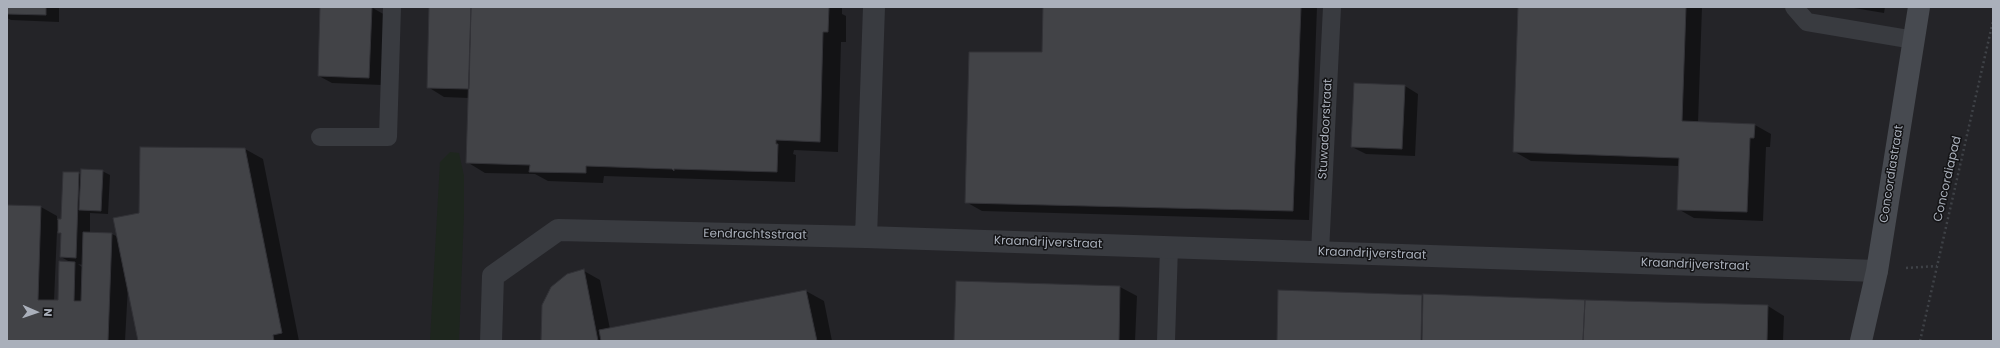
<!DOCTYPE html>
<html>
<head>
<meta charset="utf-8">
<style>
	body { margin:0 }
	#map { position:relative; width:2000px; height:348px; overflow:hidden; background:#18181a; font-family:Poppins,sans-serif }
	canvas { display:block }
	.frame { position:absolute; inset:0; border:8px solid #aab0bb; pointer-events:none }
	.north { position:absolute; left:16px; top:292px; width:40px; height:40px; -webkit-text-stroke:3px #131315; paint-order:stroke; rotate:92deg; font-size:11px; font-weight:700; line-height:16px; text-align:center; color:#aab0bb }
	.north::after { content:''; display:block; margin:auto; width:14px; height:18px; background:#aab0bb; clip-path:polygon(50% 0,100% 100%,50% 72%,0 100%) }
</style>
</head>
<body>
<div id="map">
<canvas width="2000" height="348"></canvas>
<div class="frame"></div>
<div class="north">N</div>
</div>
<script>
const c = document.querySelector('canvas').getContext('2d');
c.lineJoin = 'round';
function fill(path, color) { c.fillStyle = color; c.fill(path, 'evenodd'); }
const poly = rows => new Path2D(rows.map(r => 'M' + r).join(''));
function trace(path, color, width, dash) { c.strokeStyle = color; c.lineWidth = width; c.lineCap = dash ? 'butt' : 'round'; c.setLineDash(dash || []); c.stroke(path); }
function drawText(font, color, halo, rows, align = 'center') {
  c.font = font + ' Poppins,sans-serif'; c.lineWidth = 3; c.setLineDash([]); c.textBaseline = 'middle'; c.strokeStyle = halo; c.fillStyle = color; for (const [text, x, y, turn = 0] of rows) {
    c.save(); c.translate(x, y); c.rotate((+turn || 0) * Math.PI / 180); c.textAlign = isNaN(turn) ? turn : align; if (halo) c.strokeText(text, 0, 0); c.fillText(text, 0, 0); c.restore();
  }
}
fill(poly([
	[7,7,1993,7,1993,341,7,341]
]), '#242428');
fill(poly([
	[450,152,459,153,464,176,464,214,459,341,430,341,440,162]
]), '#1e261e');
fill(poly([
	[7,7,59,7,59,22,11,20,7,18],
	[321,7,371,7,385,15,382,85,332,83,319,76],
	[430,7,842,7,842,14,846,16,846,42,841,42,838,152,794,150,793,154,796,155,795,182,604,176,603,183,548,181,535,174,485,173,467,162,469,98,444,97,428,87],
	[1044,7,1317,7,1309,220,982,211,966,202,1043,53],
	[1519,7,1702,7,1698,123,1755,125,1771,134,1770,147,1766,147,1763,221,1694,218,1678,209,1679,166,1531,161,1515,152],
	[1848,7,1885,7,1884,13],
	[1405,86,1418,94,1415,156,1366,154,1352,147],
	[245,149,263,159,299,341,139,341,128,286,125,341,7,341,7,206,41,207,57,216,57,220,62,220,78,173,82,175,102,171,110,175,108,214,90,213,90,233,112,234,118,237,140,214],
	[57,231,62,234,61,257,72,263,59,301,54,301],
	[78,264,83,265,83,268],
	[584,271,600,280,610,329,806,291,824,301,832,341,542,341],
	[957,282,1120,287,1137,296,1135,341,955,341],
	[1422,296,1768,306,1784,316,1783,341,1278,341]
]), '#0007');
const building = poly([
	[7,7,46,7,46,15,7,14,7,7],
	[320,7,372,7,369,78,318,76,320,7],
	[429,7,471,7,469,89,427,88,429,7],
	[471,7,829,7,828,32,823,32,820,142,776,140,776,144,778,144,777,172,674,169,674,171,672,169,586,166,586,173,529,172,530,165,466,163,471,7],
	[1043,7,1301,7,1293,211,965,203,969,52,1042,52,1043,7],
	[1518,7,1686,7,1682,121,1755,124,1754,138,1750,138,1747,212,1677,210,1679,158,1513,152,1518,7],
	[1354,83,1405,85,1402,149,1351,147,1354,83],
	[140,147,245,148,282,333,273,335,274,341,280,341,138,341,113,218,139,213,140,147],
	[81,169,103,170,101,211,79,210,81,169],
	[63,172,79,172,76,258,60,257,61,233,58,233,58,219,61,219,63,172],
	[7,205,41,206,38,300,58,300,59,261,75,262,74,301,81,301,83,232,112,233,108,341,7,341,7,205],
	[584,269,598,341,541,341,542,305,551,287,567,274,584,269],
	[956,281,1120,286,1119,341,954,341,956,281],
	[806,290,817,341,601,341,599,330,806,290],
	[1278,290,1422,295,1421,341,1277,341,1278,290],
	[1423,294,1585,300,1583,341,1422,341,1423,294],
	[1585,300,1768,305,1767,341,1583,341,1585,300]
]);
fill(building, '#424347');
trace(building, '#323237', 1);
trace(poly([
	[1906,268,1937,266],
	[1920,341,1993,21]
]), '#3f4247', 2.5, [2, 3]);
trace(poly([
	[1794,7,1807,22,1914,40],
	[320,137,388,137,392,7],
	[1320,252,1332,7],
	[1166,341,1169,247]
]), '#393b40', 18);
trace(poly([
	[866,237,1877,271],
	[491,341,493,276,558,230,866,237,874,7]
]), '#393b40', 22);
trace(poly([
	[1861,341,1877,271,1919,7]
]), '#474a50', 22);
drawText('12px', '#aab0bb', '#131315', [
	["Stuwadoorstraat",1326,129,-87],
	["Concordiastraat",1892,174,-81],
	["Concordiapad",1948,179,-77],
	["Eendrachtsstraat",755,235,1],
	["Kraandrijverstraat",1048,243,2],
	["Kraandrijverstraat",1372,254,2],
	["Kraandrijverstraat",1695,265,2]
]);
</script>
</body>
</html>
